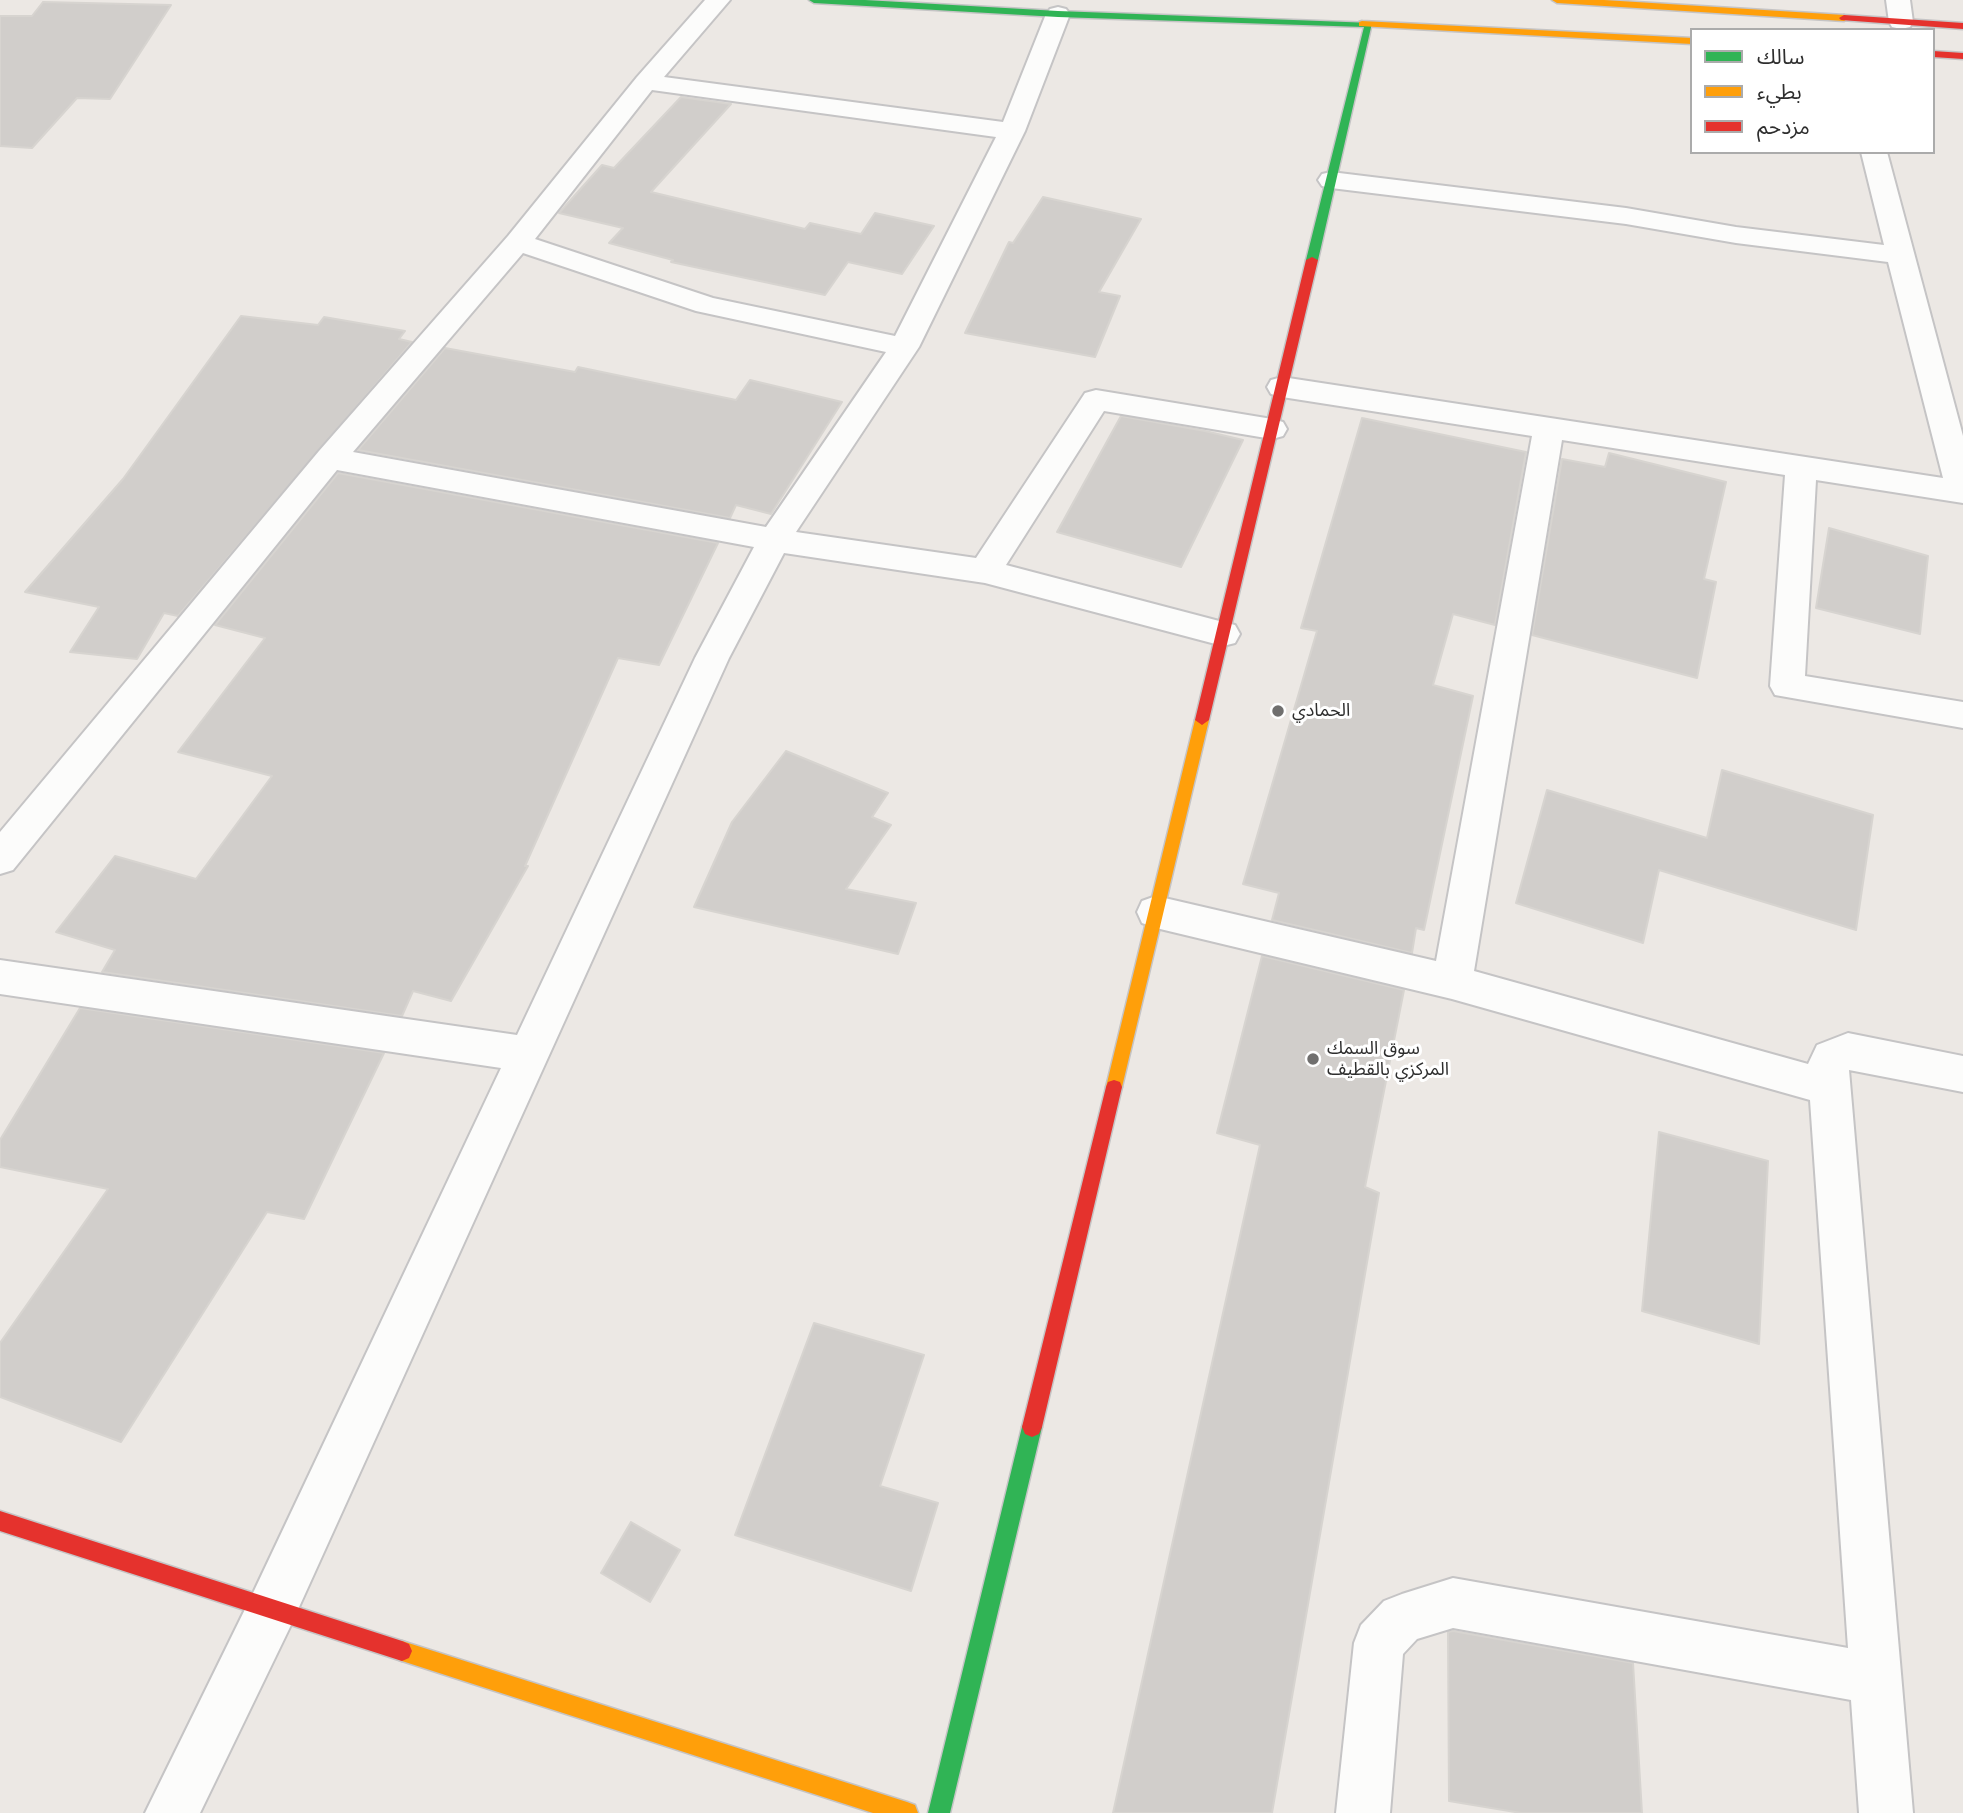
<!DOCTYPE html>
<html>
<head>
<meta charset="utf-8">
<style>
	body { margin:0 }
	#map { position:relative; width:1963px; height:1813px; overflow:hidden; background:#ece8e4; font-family:Arial,"Noto Sans Arabic",sans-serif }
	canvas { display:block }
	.legend { position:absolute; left:1690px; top:28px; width:245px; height:126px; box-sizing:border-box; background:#fff; border:2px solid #ababab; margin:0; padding:9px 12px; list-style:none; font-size:21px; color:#2e2e2e }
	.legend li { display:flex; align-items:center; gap:14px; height:35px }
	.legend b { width:35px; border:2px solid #ababab }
</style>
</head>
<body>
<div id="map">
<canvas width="1963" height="1813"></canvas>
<ul class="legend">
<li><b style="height:9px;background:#30b455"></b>سالك</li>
<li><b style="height:9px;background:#ff9f0a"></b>بطيء</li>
<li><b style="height:9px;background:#e5322d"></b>مزدحم</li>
</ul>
</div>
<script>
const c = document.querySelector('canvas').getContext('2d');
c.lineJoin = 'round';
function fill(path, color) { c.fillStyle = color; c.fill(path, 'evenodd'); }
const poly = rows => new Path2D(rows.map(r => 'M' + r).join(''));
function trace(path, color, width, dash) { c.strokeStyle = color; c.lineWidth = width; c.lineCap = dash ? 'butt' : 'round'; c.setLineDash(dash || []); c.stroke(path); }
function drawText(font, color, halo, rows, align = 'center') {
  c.font = font + ' Arial,"Noto Sans Arabic",sans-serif'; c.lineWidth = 6; c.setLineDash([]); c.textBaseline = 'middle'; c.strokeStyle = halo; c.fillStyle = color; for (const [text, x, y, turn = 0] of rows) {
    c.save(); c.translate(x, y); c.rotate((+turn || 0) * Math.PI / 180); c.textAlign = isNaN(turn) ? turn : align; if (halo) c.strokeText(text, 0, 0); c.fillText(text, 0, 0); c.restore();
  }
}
const building = poly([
	[43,2,171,5,110,99,77,98,32,148,0,146,0,16,32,16,43,2],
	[681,97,731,104,651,192,805,229,810,223,861,234,875,213,934,226,902,274,848,262,825,295,671,262,673,260,609,243,623,228,559,213,602,165,614,168,681,97],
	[1043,197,1141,219,1099,292,1120,296,1095,357,965,333,1009,242,1013,243,1043,197],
	[241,316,318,325,324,317,405,331,399,339,412,342,178,616,164,613,137,659,70,652,99,607,25,592,123,479,241,316],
	[445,348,575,372,578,367,736,400,750,380,842,402,771,514,736,505,730,518,358,450,445,348],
	[1121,416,1205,431,1243,440,1181,567,1057,532,1121,416],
	[1362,418,1526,452,1495,625,1453,614,1433,685,1473,696,1424,930,1416,928,1412,953,1272,920,1279,893,1243,884,1317,631,1301,628,1362,418],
	[1609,453,1726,482,1704,579,1716,582,1697,678,1532,635,1562,459,1605,467,1609,453],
	[338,473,718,543,659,665,618,658,525,866,528,866,451,1001,413,991,402,1016,102,972,115,950,56,932,115,856,196,879,272,776,178,752,265,638,215,625,338,473],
	[1829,528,1928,556,1920,634,1816,608,1829,528],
	[786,751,888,793,872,817,891,825,846,889,916,903,898,954,694,907,732,822,786,751],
	[1722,770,1873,815,1856,930,1659,870,1643,943,1516,903,1547,790,1707,838,1722,770],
	[1262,956,1404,990,1365,1187,1379,1193,1272,1813,1113,1813,1260,1145,1217,1133,1262,956],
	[80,1008,384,1053,304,1219,267,1212,121,1442,0,1397,0,1343,108,1189,0,1167,0,1140,80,1008],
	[1659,1132,1768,1161,1759,1344,1642,1311,1659,1132],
	[814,1323,924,1355,880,1486,938,1503,911,1591,735,1535,814,1323],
	[631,1522,680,1550,650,1602,601,1573,631,1522],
	[1453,1631,1633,1663,1642,1813,1521,1813,1449,1801,1448,1632,1453,1631]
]);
fill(building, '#d1cecb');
trace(building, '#d7d4d0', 2);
const street = poly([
	[705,0,730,0,664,77,1003,122,1046,14,1050,9,1058,7,1066,9,1070,14,1025,131,919,347,796,532,976,558,1085,393,1096,390,1272,419,1283,422,1287,429,1283,436,1272,439,1104,411,1006,565,1223,622,1235,625,1240,634,1235,643,1223,646,985,583,784,553,729,658,290,1627,200,1813,145,1813,254,1591,501,1068,0,994,0,960,517,1035,695,658,754,547,337,470,13,870,0,874,0,832,319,451,508,236,637,77,705,0],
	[652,90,996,137,895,336,713,298,535,239,652,90],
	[523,253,696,311,886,352,766,527,353,452,523,253],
	[1886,0,1910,0,1913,22,1910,27,1901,29,1892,27,1889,22,1886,0],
	[1861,152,1887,152,1963,436,1963,503,1816,480,1805,676,1963,702,1963,728,1775,695,1770,686,1785,475,1562,440,1474,971,1808,1064,1817,1045,1848,1033,1963,1056,1963,1092,1849,1070,1913,1813,1859,1813,1851,1700,1453,1628,1417,1639,1403,1654,1390,1813,1336,1813,1354,1643,1361,1625,1384,1601,1402,1594,1453,1578,1848,1648,1810,1100,1452,999,1156,928,1142,923,1137,912,1142,901,1156,896,1436,961,1532,436,1282,397,1271,394,1267,387,1271,380,1282,377,1943,478,1888,262,1736,243,1626,224,1331,188,1322,186,1318,180,1322,174,1331,172,1626,208,1736,227,1884,245,1861,152]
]);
const fast = poly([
	[809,0,865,0,1058,11,1372,23,1318,260,1312,263,1306,260,1364,27,1058,17,814,3,809,0],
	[1032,1417,1039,1420,1042,1427,950,1813,928,1813,1022,1427,1025,1420,1032,1417]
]);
const slow = poly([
	[1552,0,1604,0,1844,15,1849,18,1844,21,1557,3,1552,0],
	[1362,21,1692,38,1692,44,1359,26,1359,22,1362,21],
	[1202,715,1209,720,1122,1087,1120,1092,1114,1094,1108,1092,1106,1087,1195,720,1202,715],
	[402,1641,907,1802,915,1805,918,1813,873,1813,402,1661,395,1658,392,1651,395,1644,402,1641]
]);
const jam = poly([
	[1844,15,1963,23,1963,29,1841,20,1839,18,1844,15],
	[1933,51,1963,53,1963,59,1933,57,1933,51],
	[1312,257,1318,260,1209,720,1202,725,1195,720,1306,260,1312,257],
	[1114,1080,1120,1082,1122,1087,1042,1427,1039,1434,1032,1437,1025,1434,1022,1427,1106,1087,1108,1082,1114,1080],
	[0,1511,402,1641,409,1644,412,1651,409,1658,402,1661,0,1531,0,1511]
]);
trace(street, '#c5c4c5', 4);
trace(fast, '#c5c4c5', 3);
trace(slow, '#c5c4c5', 3);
trace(jam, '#c5c4c5', 3);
fill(street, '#fcfcfb');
fill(fast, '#30b455');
fill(slow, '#ff9f0a');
fill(jam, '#e5322d');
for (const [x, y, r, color] of [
	[1278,711,7,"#706f6e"],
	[1313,1059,7,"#706f6e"]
]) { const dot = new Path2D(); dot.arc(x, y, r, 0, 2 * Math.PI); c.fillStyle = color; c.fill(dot); trace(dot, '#fff', 2.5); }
drawText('18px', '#2e2e2e', '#fff', [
	["الحمادي",1292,711],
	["سوق السمك",1327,1049],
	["المركزي بالقطيف",1327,1070]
], 'left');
</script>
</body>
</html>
